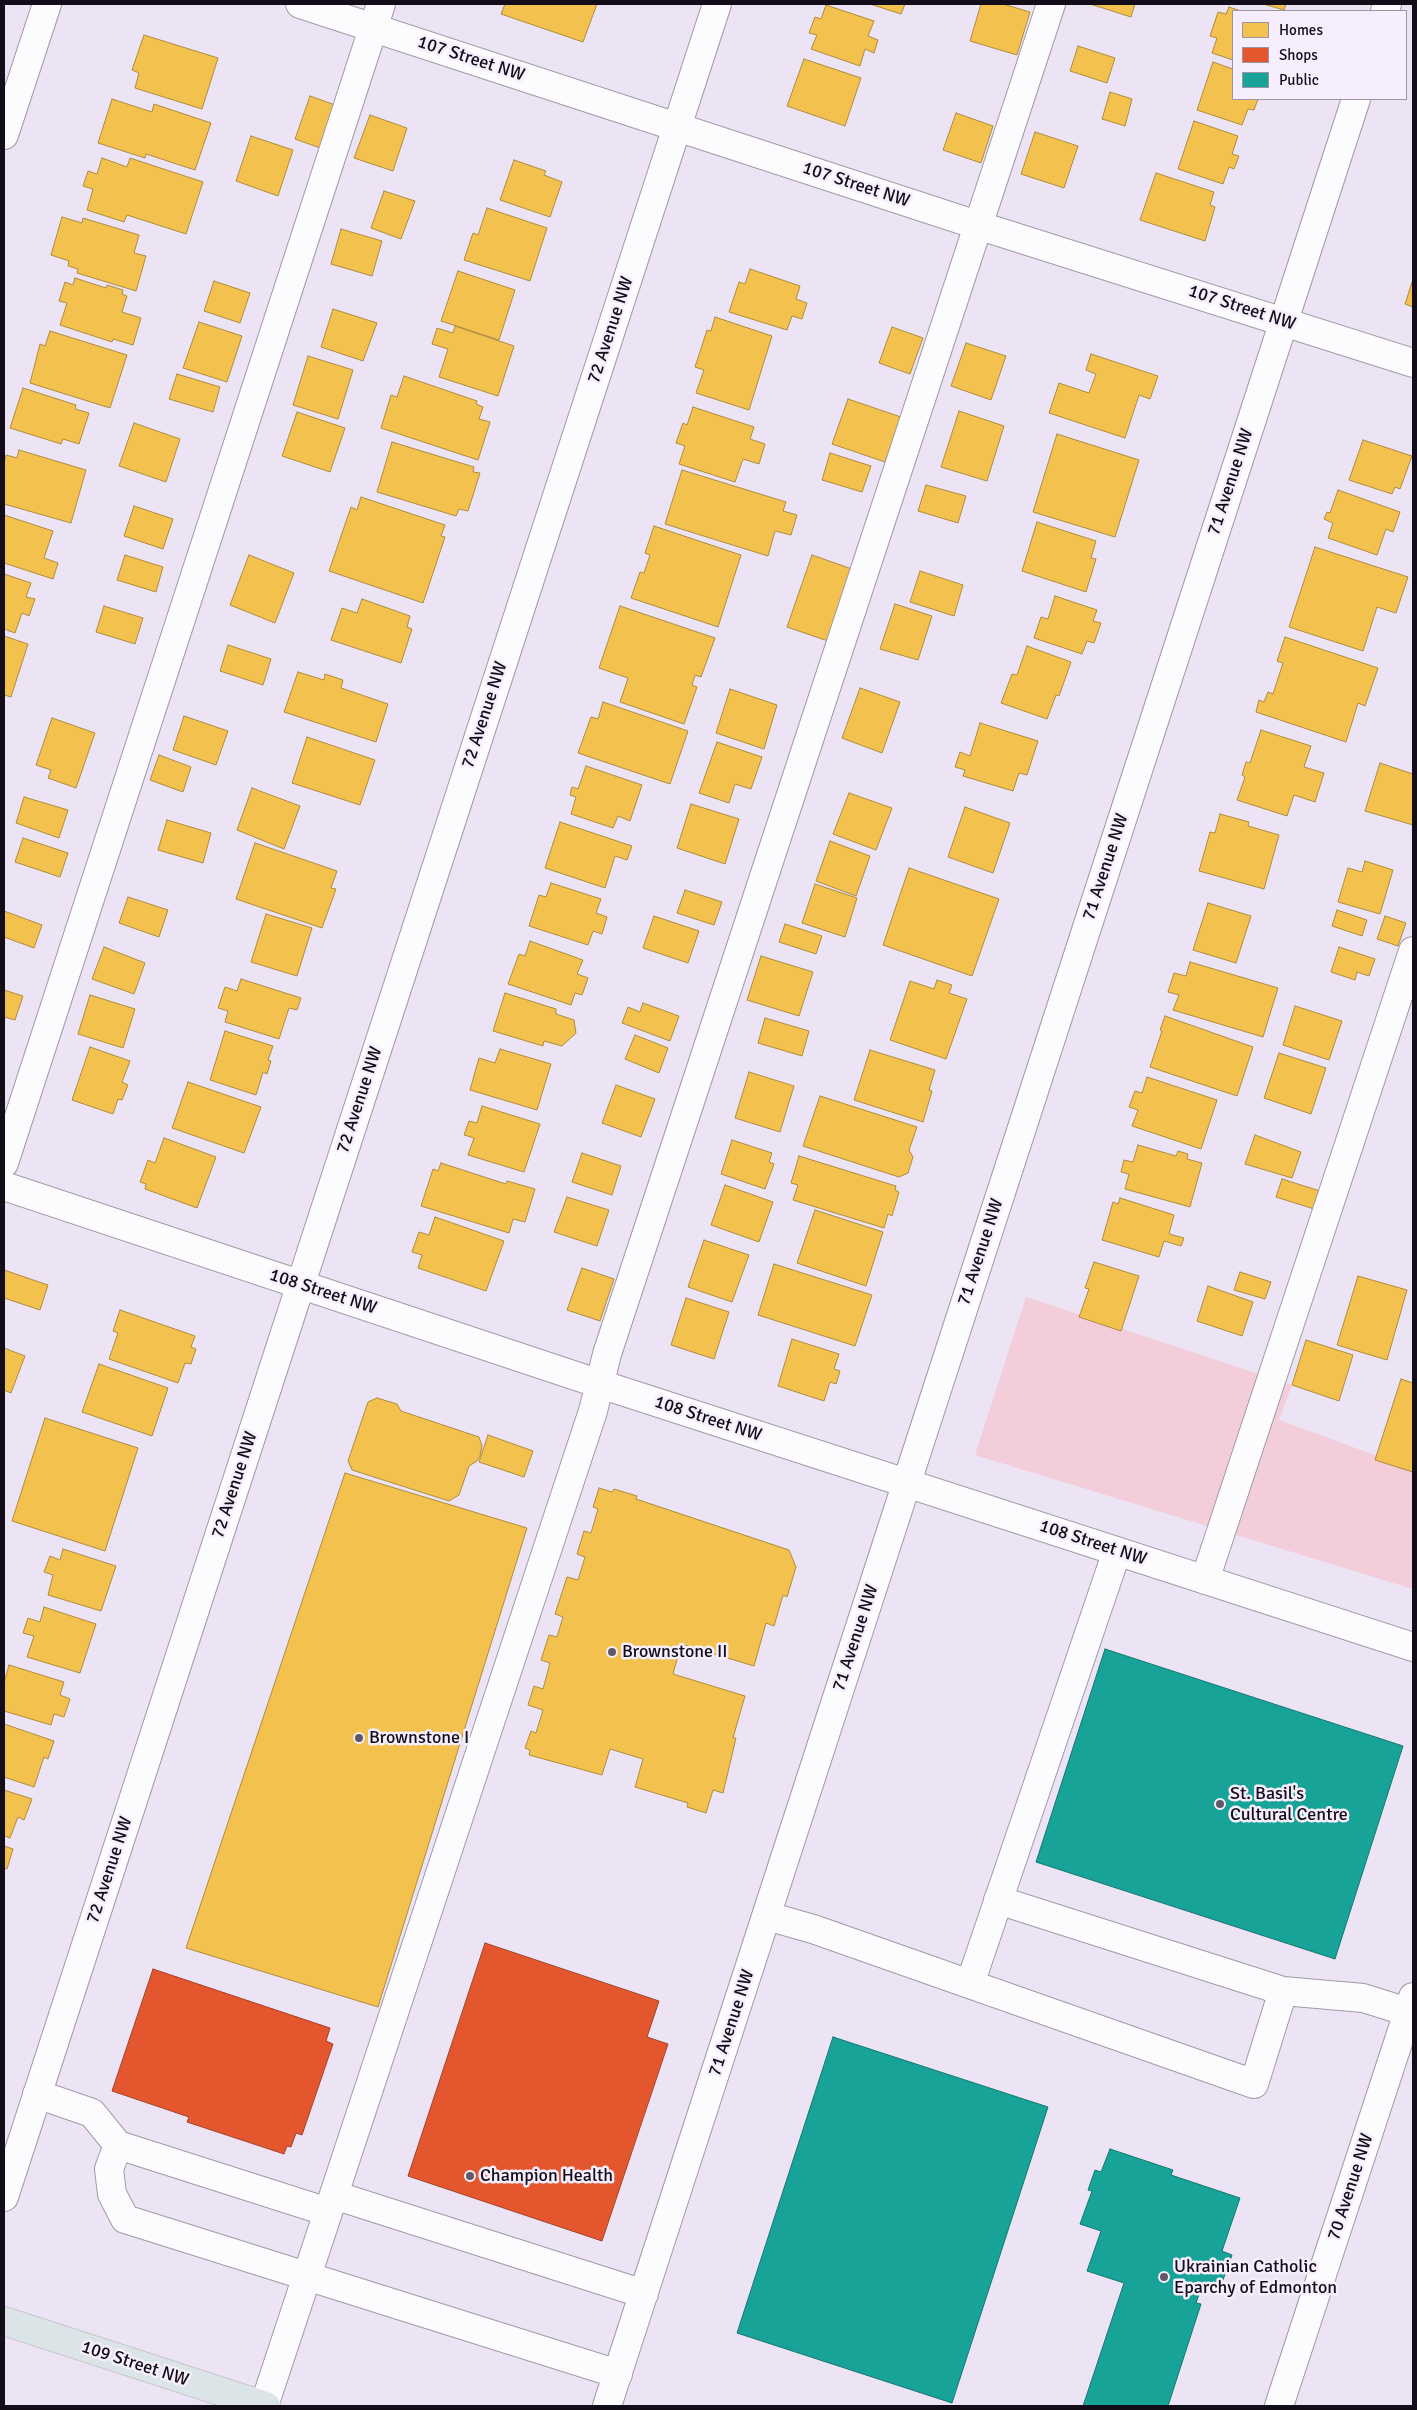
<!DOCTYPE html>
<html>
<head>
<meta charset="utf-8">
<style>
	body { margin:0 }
	#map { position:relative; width:1417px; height:2410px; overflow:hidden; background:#ece4f5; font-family:Signika,sans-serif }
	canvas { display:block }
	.frame { position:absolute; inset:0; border:5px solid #130d19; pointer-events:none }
	.legend { position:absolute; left:1232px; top:10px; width:175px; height:90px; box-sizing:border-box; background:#f6eefd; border:1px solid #9b94a2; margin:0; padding:6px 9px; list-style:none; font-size:15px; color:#130d19 }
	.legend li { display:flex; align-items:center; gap:10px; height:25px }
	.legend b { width:25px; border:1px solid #9b94a2 }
</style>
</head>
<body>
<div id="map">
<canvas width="1417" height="2410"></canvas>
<div class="frame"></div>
<ul class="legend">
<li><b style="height:14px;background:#f2c14e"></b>Homes</li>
<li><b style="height:14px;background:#e4572e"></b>Shops</li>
<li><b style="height:14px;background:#17a398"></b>Public</li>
</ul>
</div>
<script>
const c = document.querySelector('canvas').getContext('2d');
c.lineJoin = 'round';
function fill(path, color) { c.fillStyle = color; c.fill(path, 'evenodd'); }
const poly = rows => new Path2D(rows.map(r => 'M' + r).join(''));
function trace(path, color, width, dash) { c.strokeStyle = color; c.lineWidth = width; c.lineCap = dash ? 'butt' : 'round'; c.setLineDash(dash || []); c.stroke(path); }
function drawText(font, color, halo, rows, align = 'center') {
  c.font = font + ' Signika,sans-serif'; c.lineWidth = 5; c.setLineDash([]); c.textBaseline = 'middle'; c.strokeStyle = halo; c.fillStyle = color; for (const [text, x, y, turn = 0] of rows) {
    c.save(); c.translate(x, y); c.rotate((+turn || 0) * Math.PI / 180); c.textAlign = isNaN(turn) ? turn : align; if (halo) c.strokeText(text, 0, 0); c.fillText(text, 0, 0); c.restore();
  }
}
fill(poly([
	[1026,1297,1292,1385,1279,1420,1413,1469,1413,1589,975,1455]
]), '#f3cdda');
const homes = poly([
	[505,4,597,4,583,42,501,14,505,4],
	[870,4,905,4,901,14,870,4],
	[981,4,1003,4,1030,12,1017,55,970,41,981,4],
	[1090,4,1135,4,1131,17,1090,4],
	[1263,4,1286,4,1284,10,1263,4],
	[826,5,874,21,868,36,878,40,874,53,865,49,860,66,811,49,817,35,809,33,815,17,821,19,826,5],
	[1229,7,1241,11,1233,11,1233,60,1212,53,1217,38,1210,36,1218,12,1226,14,1229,7],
	[144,35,218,58,202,109,135,88,139,73,132,70,144,35],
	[1078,46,1115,58,1107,83,1070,71,1078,46],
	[804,59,861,78,845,126,787,106,804,59],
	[1213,62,1233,69,1233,99,1258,99,1254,110,1248,109,1242,125,1197,110,1213,62],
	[1110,92,1132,99,1125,126,1102,119,1110,92],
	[310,96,338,106,323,149,295,139,310,96],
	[112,99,152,112,154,104,211,123,195,170,146,154,145,158,98,143,112,99],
	[956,113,993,126,981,163,943,150,956,113],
	[370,115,407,128,393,171,354,158,370,115],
	[1194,121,1238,136,1232,154,1239,156,1234,169,1229,167,1223,184,1178,169,1194,121],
	[1035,132,1078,146,1064,188,1021,174,1035,132],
	[251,136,293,150,278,196,236,181,251,136],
	[102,158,127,167,130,158,203,182,186,234,127,215,124,222,87,210,93,189,83,186,88,171,97,174,102,158],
	[514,160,546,171,544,175,562,182,550,217,500,200,514,160],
	[1156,173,1214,192,1210,205,1215,207,1205,241,1140,220,1156,173],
	[384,191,415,201,401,239,371,228,384,191],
	[487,208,547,228,530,281,464,260,473,233,478,235,487,208],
	[62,217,82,223,83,218,139,235,134,253,146,256,136,291,77,273,78,269,68,266,69,261,51,255,62,217],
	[341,229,382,241,372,276,331,264,341,229],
	[750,269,800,286,796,299,807,303,802,319,792,316,787,330,729,312,739,282,745,284,750,269],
	[458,271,515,290,499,340,441,321,458,271],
	[75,278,106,288,107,285,123,290,122,294,127,296,122,312,141,318,133,345,113,339,112,342,60,325,67,303,59,301,65,282,73,285,75,278],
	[1413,279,1413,307,1405,304,1413,279],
	[214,281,250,293,240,323,204,311,214,281],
	[333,309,377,323,363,361,321,347,333,309],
	[715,317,772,336,749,410,696,393,704,370,695,367,707,330,711,331,715,317],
	[199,322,242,336,227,382,183,368,199,322],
	[455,326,514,346,498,396,439,377,448,349,432,344,437,328,453,333,455,326],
	[892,327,923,338,910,374,879,363,892,327],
	[50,331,127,355,110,408,30,383,40,344,45,346,50,331],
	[966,343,1006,356,991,400,951,386,966,343],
	[1091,354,1158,376,1150,399,1139,395,1125,438,1049,413,1059,383,1089,393,1096,374,1086,370,1091,354],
	[308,356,353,370,338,419,293,405,308,356],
	[177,374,220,387,213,412,169,399,177,374],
	[404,376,477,401,476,404,483,407,479,419,490,422,478,460,381,428,391,395,397,397,404,376],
	[23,388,76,405,75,409,89,413,79,444,63,439,61,444,10,428,23,388],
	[848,399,901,417,885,462,832,444,848,399],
	[693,407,754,427,750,439,765,444,759,464,743,459,735,482,679,464,685,446,676,443,683,423,687,425,693,407],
	[959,411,1004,426,987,481,941,467,959,411],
	[297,412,345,428,330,472,282,456,297,412],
	[134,423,180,439,166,482,119,466,134,423],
	[1057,434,1139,460,1115,537,1033,512,1057,434],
	[1363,440,1412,456,1400,489,1395,487,1392,494,1349,480,1363,440],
	[392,442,474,467,473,472,480,473,468,511,459,509,456,516,377,492,392,442],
	[19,450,86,470,71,523,4,504,4,464,6,455,17,458,19,450],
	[830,453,871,466,862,492,822,480,830,453],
	[682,470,786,502,783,511,797,515,791,535,775,531,768,556,665,524,682,470],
	[926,485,966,496,958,523,918,511,926,485],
	[1338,490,1400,512,1393,532,1386,529,1377,555,1328,538,1333,523,1324,519,1327,512,1330,513,1338,490],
	[361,497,445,525,441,536,445,537,423,603,329,571,351,507,357,510,361,497],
	[134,506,173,519,163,549,124,536,134,506],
	[4,515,53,531,44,558,58,563,53,579,4,563,4,515],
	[1037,522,1096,541,1091,558,1096,559,1086,592,1022,571,1037,522],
	[654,526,741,555,718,627,631,598,640,572,644,573,650,555,645,553,654,526],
	[1315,547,1408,577,1396,613,1377,607,1363,651,1289,627,1315,547],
	[125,555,163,567,156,592,117,580,125,555],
	[249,555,294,573,275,623,230,605,249,555],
	[812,555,852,569,828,641,787,627,812,555],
	[920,571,963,585,954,616,910,602,920,571],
	[4,574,31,583,26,597,35,599,29,616,22,613,15,633,4,629,4,574],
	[1055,596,1097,610,1093,621,1101,623,1094,643,1087,641,1082,654,1034,638,1041,617,1048,619,1055,596],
	[362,599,410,616,407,627,412,629,401,663,331,640,342,608,357,613,362,599],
	[895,604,932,616,918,660,880,649,895,604],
	[104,606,143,618,135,644,96,632,104,606],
	[620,606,715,638,701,677,695,675,692,685,697,687,684,724,620,702,628,678,599,668,620,606],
	[4,636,28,644,11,697,4,695,4,636],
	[1285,637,1378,668,1365,706,1358,703,1346,742,1256,712,1259,700,1264,702,1268,692,1273,694,1283,663,1277,661,1285,637],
	[228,645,271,659,263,685,220,671,228,645],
	[1027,646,1071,662,1059,696,1056,695,1047,719,1001,703,1012,674,1017,675,1027,646],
	[298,672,324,680,325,674,343,680,341,688,388,704,376,742,284,712,298,672],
	[860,688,900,702,882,753,842,738,860,688],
	[730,689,777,705,764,749,716,733,730,689],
	[603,702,688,731,670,784,578,753,591,717,598,719,603,702],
	[184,716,228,731,216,765,173,750,184,716],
	[52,718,95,733,76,788,48,778,51,770,36,765,52,718],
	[980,723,1038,741,1027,775,1019,773,1013,791,963,776,965,770,955,767,960,752,970,756,980,723],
	[1261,730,1311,746,1304,767,1324,773,1315,802,1294,795,1287,816,1237,800,1245,777,1242,775,1246,762,1250,763,1261,730],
	[307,737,375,760,360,805,292,783,307,737],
	[717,742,762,757,751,789,735,784,729,803,699,793,717,742],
	[159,755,191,767,183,792,150,780,159,755],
	[1380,763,1413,774,1413,825,1365,811,1380,763],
	[586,766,642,785,630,821,618,816,613,828,571,814,576,797,570,795,572,787,578,789,586,766],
	[252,788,300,806,284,849,237,830,252,788],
	[849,793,892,808,876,850,833,834,849,793],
	[24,797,68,810,59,838,16,823,24,797],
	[691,804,739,819,725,864,677,848,691,804],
	[965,807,1010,823,993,873,948,857,965,807],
	[1220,814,1249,822,1248,826,1279,835,1264,889,1199,871,1210,832,1215,833,1220,814],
	[167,820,211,833,203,863,158,850,167,820],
	[560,822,632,846,627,860,615,856,605,888,545,868,560,822],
	[23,838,68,853,60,877,15,862,23,838],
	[830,841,870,856,856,896,816,881,830,841],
	[255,843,337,871,331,888,336,889,322,928,236,899,255,843],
	[1365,861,1393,870,1380,914,1338,902,1348,868,1362,872,1365,861],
	[909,868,999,899,972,976,883,945,909,868],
	[551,883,601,899,596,913,607,917,602,934,593,931,588,945,529,926,539,895,546,897,551,883],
	[815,884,857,898,845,937,802,923,815,884],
	[685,890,722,902,714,925,677,913,685,890],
	[128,897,168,910,159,937,119,923,128,897],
	[1208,903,1251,916,1236,963,1193,950,1208,903],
	[1337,910,1367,920,1362,936,1332,926,1337,910],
	[4,911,42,925,34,948,4,937,4,911],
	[266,914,312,928,297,976,251,962,266,914],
	[654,916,699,931,688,963,643,948,654,916],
	[1385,916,1406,923,1398,946,1377,939,1385,916],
	[785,924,822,936,816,954,779,942,785,924],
	[530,941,583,960,577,974,588,978,582,995,575,993,571,1005,508,984,519,954,525,956,530,941],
	[104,947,145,963,134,994,92,979,104,947],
	[1339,947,1375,959,1369,976,1357,972,1355,980,1331,972,1339,947],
	[761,956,813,972,799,1016,747,1000,761,956],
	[1190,962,1278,988,1263,1037,1173,1010,1179,995,1168,992,1174,973,1186,976,1190,962],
	[241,979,301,998,297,1010,289,1008,279,1039,225,1022,228,1011,218,1008,225,987,237,991,241,979],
	[937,980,952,985,949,993,967,999,946,1059,890,1040,910,981,934,989,937,980],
	[4,990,23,996,15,1020,4,1017,4,990],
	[505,993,556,1009,556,1014,574,1020,576,1033,562,1046,544,1041,543,1046,493,1031,505,993],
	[90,995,135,1009,123,1048,78,1034,90,995],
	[643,1003,679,1016,670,1041,622,1023,628,1007,640,1012,643,1003],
	[1295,1006,1342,1021,1329,1060,1283,1045,1295,1006],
	[1165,1016,1253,1047,1237,1096,1150,1067,1162,1031,1160,1030,1165,1016],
	[765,1018,809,1031,802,1056,758,1043,765,1018],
	[225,1031,273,1046,268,1060,271,1061,267,1074,263,1072,256,1095,210,1080,225,1031],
	[635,1035,668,1048,659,1073,625,1059,635,1035],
	[90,1047,130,1061,122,1082,128,1085,122,1100,118,1099,113,1114,72,1100,90,1047],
	[500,1049,551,1064,537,1110,470,1090,479,1058,495,1063,500,1049],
	[870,1050,935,1070,929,1090,932,1091,923,1122,854,1100,870,1050],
	[1279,1053,1326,1068,1311,1114,1264,1098,1279,1053],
	[749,1072,794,1086,780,1132,735,1118,749,1072],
	[1147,1077,1217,1100,1201,1149,1132,1126,1138,1110,1129,1107,1135,1091,1142,1093,1147,1077],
	[188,1082,261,1107,244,1153,172,1128,188,1082],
	[616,1085,655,1099,641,1137,602,1123,616,1085],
	[820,1096,917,1127,909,1150,913,1157,908,1173,899,1177,803,1146,820,1096],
	[482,1106,540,1124,524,1172,468,1155,474,1138,464,1135,469,1121,477,1123,482,1106],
	[1255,1135,1301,1152,1292,1178,1245,1164,1255,1135],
	[164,1138,216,1157,197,1208,145,1189,146,1184,140,1182,148,1160,155,1163,164,1138],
	[732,1140,772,1153,769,1162,774,1164,765,1189,721,1174,732,1140],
	[1138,1145,1176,1156,1178,1151,1188,1154,1187,1159,1202,1163,1190,1207,1125,1189,1129,1174,1121,1172,1124,1160,1133,1162,1138,1145],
	[582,1153,621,1166,612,1195,572,1182,582,1153],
	[799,1156,896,1186,895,1190,899,1192,892,1216,888,1214,884,1228,793,1200,798,1185,791,1183,799,1156],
	[441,1163,506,1184,507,1181,535,1189,525,1222,513,1219,509,1233,421,1206,433,1169,438,1171,441,1163],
	[1282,1179,1320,1191,1314,1209,1276,1197,1282,1179],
	[725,1185,773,1202,759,1242,711,1225,725,1185],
	[567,1197,609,1210,597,1246,554,1232,567,1197],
	[1120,1198,1174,1215,1169,1234,1184,1238,1181,1246,1164,1241,1159,1257,1102,1240,1113,1202,1118,1204,1120,1198],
	[815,1210,883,1232,866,1286,797,1263,815,1210],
	[435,1217,504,1241,486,1291,418,1268,422,1255,412,1252,419,1232,429,1235,435,1217],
	[704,1240,749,1255,732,1302,688,1287,704,1240],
	[1094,1262,1139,1276,1121,1331,1079,1317,1089,1289,1085,1288,1094,1262],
	[774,1264,872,1295,855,1346,758,1315,774,1264],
	[582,1268,614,1279,600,1321,567,1310,582,1268],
	[4,1270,48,1285,40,1310,4,1298,4,1270],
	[1240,1272,1271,1282,1265,1299,1234,1290,1240,1272],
	[1358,1276,1407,1290,1387,1360,1337,1345,1358,1276],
	[1208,1286,1253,1302,1242,1336,1197,1321,1208,1286],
	[686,1298,729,1312,714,1359,671,1345,686,1298],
	[120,1310,195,1336,191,1347,196,1349,191,1364,185,1363,178,1383,109,1359,118,1333,113,1331,120,1310],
	[792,1339,839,1354,834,1369,840,1371,836,1384,830,1382,824,1401,778,1386,792,1339],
	[1306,1340,1353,1355,1339,1401,1292,1385,1306,1340],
	[4,1348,25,1356,11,1393,4,1390,4,1348],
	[99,1364,168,1388,152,1436,82,1412,99,1364],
	[1401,1379,1413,1383,1413,1472,1375,1460,1401,1379],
	[377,1398,397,1404,401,1411,479,1437,482,1446,480,1456,477,1461,469,1466,459,1495,449,1501,352,1470,348,1461,368,1402,377,1398],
	[45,1418,138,1448,105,1551,12,1521,45,1418],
	[488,1435,533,1451,524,1477,479,1462,488,1435],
	[345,1473,527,1528,378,2007,186,1948,345,1473],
	[599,1488,612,1492,614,1489,637,1496,636,1499,789,1550,796,1567,787,1597,783,1595,774,1626,766,1623,754,1666,681,1644,673,1674,745,1696,733,1738,736,1738,723,1793,713,1790,706,1813,687,1807,688,1803,635,1787,643,1759,610,1749,602,1775,529,1755,530,1750,525,1748,531,1731,536,1733,543,1710,528,1705,534,1686,543,1689,550,1663,541,1660,549,1635,557,1637,563,1617,555,1614,567,1577,578,1580,585,1557,577,1554,584,1531,591,1533,598,1509,593,1507,599,1488],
	[63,1549,116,1566,101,1611,48,1595,53,1575,44,1572,50,1556,60,1560,63,1549],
	[44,1607,96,1624,80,1673,27,1657,34,1636,23,1633,28,1618,40,1622,44,1607],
	[9,1665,64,1682,60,1695,70,1699,64,1717,54,1714,51,1725,4,1711,4,1683,9,1665],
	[4,1724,54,1741,48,1759,44,1757,34,1787,4,1777,4,1724],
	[4,1790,32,1799,24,1820,18,1817,10,1838,4,1836,4,1790],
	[4,1846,13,1849,7,1869,4,1868,4,1846]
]);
fill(homes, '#f2c14e');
trace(homes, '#af8b3e', 1);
const shops = poly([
	[485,1943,659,2001,647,2037,668,2044,602,2241,408,2176,485,1943],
	[153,1969,330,2028,326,2041,333,2044,302,2135,296,2133,291,2147,287,2146,284,2154,187,2122,189,2117,112,2091,153,1969]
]);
fill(shops, '#e4572e');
trace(shops, '#a54128', 1);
const public = poly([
	[1105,1649,1403,1746,1335,1959,1036,1862,1105,1649],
	[833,2037,1048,2107,952,2403,737,2333,833,2037],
	[1110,2149,1173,2170,1171,2175,1240,2198,1222,2251,1232,2255,1220,2288,1203,2283,1196,2303,1201,2304,1168,2406,1083,2406,1124,2283,1087,2271,1101,2231,1080,2224,1092,2191,1088,2190,1095,2170,1101,2172,1110,2149]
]);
fill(public, '#17a398');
trace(public, '#167672', 1);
const minor = poly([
	[300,4,977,225,1413,363],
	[1385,11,1387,4],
	[4,135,47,4],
	[4,1163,381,4],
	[4,1186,600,1384,1413,1647],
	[1205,1580,1413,951],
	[998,1900,1283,1991],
	[767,1916,813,1929,1254,2084,1283,1991,1363,1998,1408,2012],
	[970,1984,1117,1551],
	[37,2094,92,2113,118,2145,328,2212],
	[118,2145,109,2169,112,2194,125,2219,618,2374],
	[334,2195,644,2294],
	[4,2197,717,4],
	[264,2406,593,1411,607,1354,1051,4],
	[607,2406,1356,99],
	[1279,2406,1413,1997]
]);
const major = poly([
	[4,2321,266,2406]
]);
trace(minor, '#a19aa7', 30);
trace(major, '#c9c5cd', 30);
trace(minor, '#fcfbfe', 28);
trace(major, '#dbe5e7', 28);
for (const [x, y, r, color] of [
	[612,1652,5,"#5f5866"],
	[359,1738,5,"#5f5866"],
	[1220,1804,5,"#5f5866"],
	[470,2176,5,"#5f5866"],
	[1164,2277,5,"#5f5866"]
]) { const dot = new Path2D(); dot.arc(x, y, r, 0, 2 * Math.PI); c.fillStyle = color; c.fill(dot); trace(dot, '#f6eefd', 2); }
drawText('18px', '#130d19', '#f6eefd', [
	["107 Street NW",471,59,18],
	["107 Street NW",856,185,18],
	["107 Street NW",1242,308,18],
	["72 Avenue NW",611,330,-72],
	["71 Avenue NW",1231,482,-72],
	["72 Avenue NW",485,715,-72],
	["71 Avenue NW",1106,867,-72],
	["72 Avenue NW",360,1100,-72],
	["71 Avenue NW",981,1252,-72],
	["108 Street NW",323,1292,18],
	["108 Street NW",708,1419,18],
	["72 Avenue NW",235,1485,-72],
	["108 Street NW",1093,1543,18],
	["71 Avenue NW",856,1638,-72],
	["72 Avenue NW",110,1870,-72],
	["71 Avenue NW",732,2023,-72],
	["70 Avenue NW",1351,2187,-72],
	["109 Street NW",135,2364,18]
]);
drawText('18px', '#130d19', '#f6eefd', [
	["Brownstone II",622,1652],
	["Brownstone I",369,1738],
	["St. Basil's",1230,1794],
	["Cultural Centre",1230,1815],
	["Champion Health",480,2176],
	["Ukrainian Catholic",1174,2267],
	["Eparchy of Edmonton",1174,2288]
], 'left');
</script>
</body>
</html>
